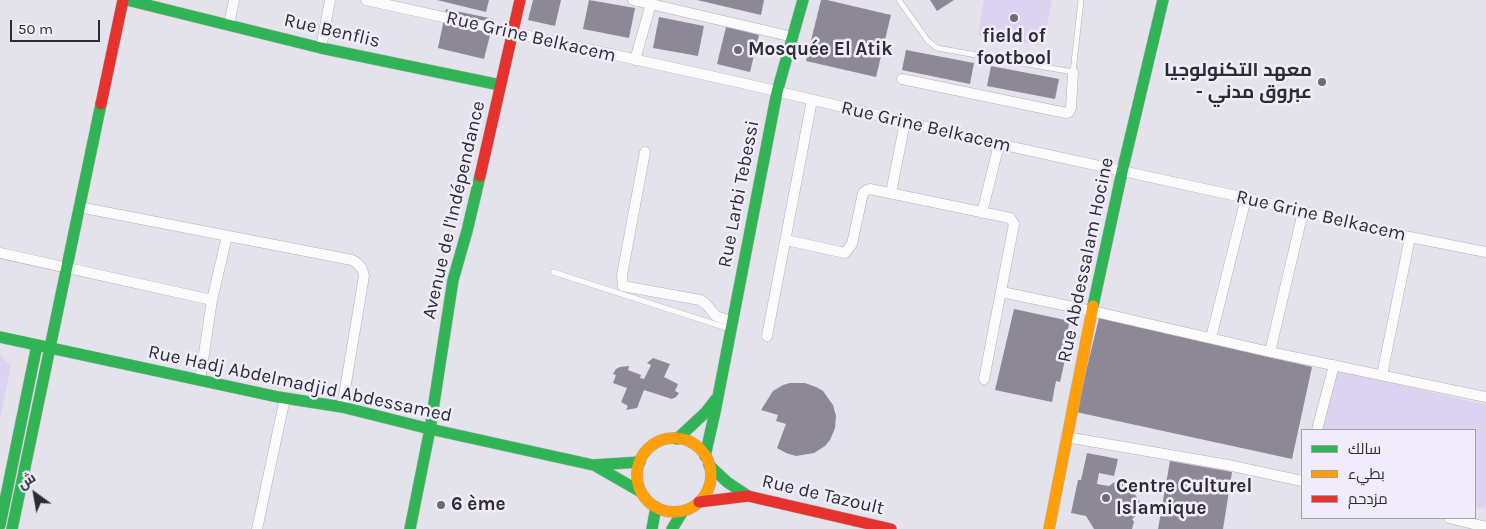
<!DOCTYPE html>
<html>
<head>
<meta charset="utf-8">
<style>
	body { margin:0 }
	#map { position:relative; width:1486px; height:529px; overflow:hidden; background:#e4e2ea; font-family:Karla,Cairo,sans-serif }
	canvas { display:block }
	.legend { position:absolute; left:1301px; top:429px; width:175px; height:90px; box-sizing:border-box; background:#f0ecfb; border:1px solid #a29fab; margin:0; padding:6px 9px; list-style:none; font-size:15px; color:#2e2c32 }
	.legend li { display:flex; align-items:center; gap:10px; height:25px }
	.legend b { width:25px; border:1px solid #a29fab }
	.north { position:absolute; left:10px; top:469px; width:50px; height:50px; -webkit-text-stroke:4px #f0ecfb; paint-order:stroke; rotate:328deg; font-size:14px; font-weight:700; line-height:20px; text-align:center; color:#2e2c32 }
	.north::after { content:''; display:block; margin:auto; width:18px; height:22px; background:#2e2c32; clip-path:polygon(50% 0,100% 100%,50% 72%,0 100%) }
	.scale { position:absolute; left:10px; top:20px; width:90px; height:22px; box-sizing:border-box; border:2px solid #2e2c32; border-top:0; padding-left:6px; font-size:15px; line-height:18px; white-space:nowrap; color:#2e2c32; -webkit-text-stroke:4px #f0ecfb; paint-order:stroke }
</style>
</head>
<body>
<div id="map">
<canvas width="1486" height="529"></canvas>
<ul class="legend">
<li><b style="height:6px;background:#30b455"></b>سالك</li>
<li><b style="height:6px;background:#ff9f0a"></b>بطيء</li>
<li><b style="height:6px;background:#e5322d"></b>مزدحم</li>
</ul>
<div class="north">ش</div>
<div class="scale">50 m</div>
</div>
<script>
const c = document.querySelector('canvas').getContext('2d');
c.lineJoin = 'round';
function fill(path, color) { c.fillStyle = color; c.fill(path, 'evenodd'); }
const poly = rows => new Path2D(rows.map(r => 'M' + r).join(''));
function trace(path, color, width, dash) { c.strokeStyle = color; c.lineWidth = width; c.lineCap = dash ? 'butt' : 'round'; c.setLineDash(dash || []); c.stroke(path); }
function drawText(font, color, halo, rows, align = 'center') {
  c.font = font + ' Karla,Cairo,sans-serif'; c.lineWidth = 5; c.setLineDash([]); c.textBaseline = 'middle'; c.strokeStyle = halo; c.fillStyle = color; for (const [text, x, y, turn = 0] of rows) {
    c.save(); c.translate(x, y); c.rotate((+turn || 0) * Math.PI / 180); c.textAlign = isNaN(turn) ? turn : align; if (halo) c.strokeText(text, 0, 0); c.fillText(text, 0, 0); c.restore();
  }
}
fill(poly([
	[984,0,1052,0,1043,46,978,35],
	[0,355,11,366,0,419],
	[1336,370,1486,405,1486,503,1485,509,1475,507,1475,430,1321,430]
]), '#dcd3f0');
fill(poly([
	[437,0,489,0,486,12],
	[533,0,561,0,555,26,528,20],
	[589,0,635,8,629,38,583,29],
	[697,0,764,0,761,15],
	[821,0,827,0,891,15,876,77,806,61],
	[930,0,954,0,937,11],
	[446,9,494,19,484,59,438,48],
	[659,17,704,26,698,56,653,48],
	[726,27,759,35,750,72,717,64],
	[906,50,974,63,970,84,902,70],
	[991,66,1059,79,1055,99,987,86],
	[1014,309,1070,321,1065,341,1069,342,1060,382,1056,381,1052,402,995,390],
	[1099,318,1312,367,1292,459,1076,412],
	[653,358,670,364,664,377,678,384,675,391,679,393,676,397,672,399,644,390,637,408,626,410,628,406,621,402,627,388,613,383,616,375,613,374,616,369,620,367,629,366,628,370,641,375,640,378,644,379,651,365,647,363],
	[790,383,805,383,816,387,823,391,833,405,836,416,835,428,830,440,825,446,814,453,796,456,786,453,777,448,786,424,776,421,778,415,761,410,773,391,783,385],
	[1087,453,1118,459,1114,476,1099,473,1097,484,1109,486,1123,476,1145,510,1132,519,1134,522,1132,529,1094,529,1086,516,1071,513,1078,480,1081,480],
	[1170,461,1232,472,1223,529,1158,529]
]), '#8d8896');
const lane = poly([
	[899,0,928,41,937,48,1073,72,1081,0],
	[553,272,730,329]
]);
const street = poly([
	[366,0,742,83,999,144,1246,198,1410,237,1486,252],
	[633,0,793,37],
	[229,25,234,0],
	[321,48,330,0],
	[635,60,652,0],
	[902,79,1066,113,1069,112,1071,108,1073,72],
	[645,152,622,275,623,286,700,300,706,304,716,316,732,322],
	[891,193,905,122],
	[79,207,352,260,357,263,362,269,364,276,342,407],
	[982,213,999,144],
	[786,240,845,253,852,244,863,193,867,190,870,189,1010,218,1014,224,984,379],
	[0,253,212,300],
	[1002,292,1092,311,1270,352,1486,397],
	[767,336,812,100],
	[1211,338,1246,198],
	[1270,352,1303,212],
	[1382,375,1410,237],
	[200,380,212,300,227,236],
	[1317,430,1334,365],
	[1066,437,1228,465,1302,481],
	[1449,518,1486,527],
	[257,529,285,398]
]);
const fast = poly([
	[127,0,321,48,500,85],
	[1093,306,1122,172,1163,0],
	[0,337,278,397,342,407,430,429,593,465,640,462],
	[677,439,706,412,716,399],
	[705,456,715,412,777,92,803,0],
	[594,465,641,492],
	[709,465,727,482,748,496],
	[0,525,37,345],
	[12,529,101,104],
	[410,529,430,429,453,280,467,231,480,176],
	[652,529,656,507],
	[672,529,683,511]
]);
const slow = poly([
	'637 475a37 37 0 1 1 74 0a37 37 0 1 1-74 0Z',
	[1049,529,1093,306]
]);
const jam = poly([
	[101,104,123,0],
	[480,176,520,0],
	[699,502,748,496,891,529]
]);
trace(lane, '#b0afb5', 6);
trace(street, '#b0afb5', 11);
trace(fast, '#b0afb5', 12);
trace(slow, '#b0afb5', 12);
trace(jam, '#b0afb5', 12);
trace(lane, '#fbfbfc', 5);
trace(street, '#fbfbfc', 10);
trace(fast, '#30b455', 11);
trace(slow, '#ff9f0a', 11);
trace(jam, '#e5322d', 11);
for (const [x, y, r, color] of [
	[1014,18,5,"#6e6c72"],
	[738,50,5,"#6e6c72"],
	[1322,82,5,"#6e6c72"],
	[1106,498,5,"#6e6c72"],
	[441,505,5,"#6e6c72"]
]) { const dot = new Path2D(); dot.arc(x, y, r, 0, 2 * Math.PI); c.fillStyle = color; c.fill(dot); trace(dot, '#f0ecfb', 2); }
drawText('19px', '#2e2c32', '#f0ecfb', [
	["Rue Benflis",332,31,13],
	["Rue Grine Belkacem",531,37,13],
	["Rue Grine Belkacem",926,127,13],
	["Rue Larbi Tebessi",739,194,-79],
	["Avenue de l'Indépendance",454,210,-77],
	["Rue Grine Belkacem",1321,216,13],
	["Rue Abdessalam Hocine",1086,260,-78],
	["Rue Hadj Abdelmadjid Abdessamed",300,384,12],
	["Rue de Tazoult",823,495,13]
]);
drawText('bold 19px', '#2e2c32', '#f0ecfb', [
	["field of",1014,37,"center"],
	["footbool",1014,59,"center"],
	["Mosquée El Atik",748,50],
	["معهد التكنولوجيا",1312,71,"right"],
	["- عبروق مدني",1312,93,"right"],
	["Centre Culturel",1116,487],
	["Islamique",1116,509],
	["6 ème",451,505]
], 'left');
</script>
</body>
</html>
